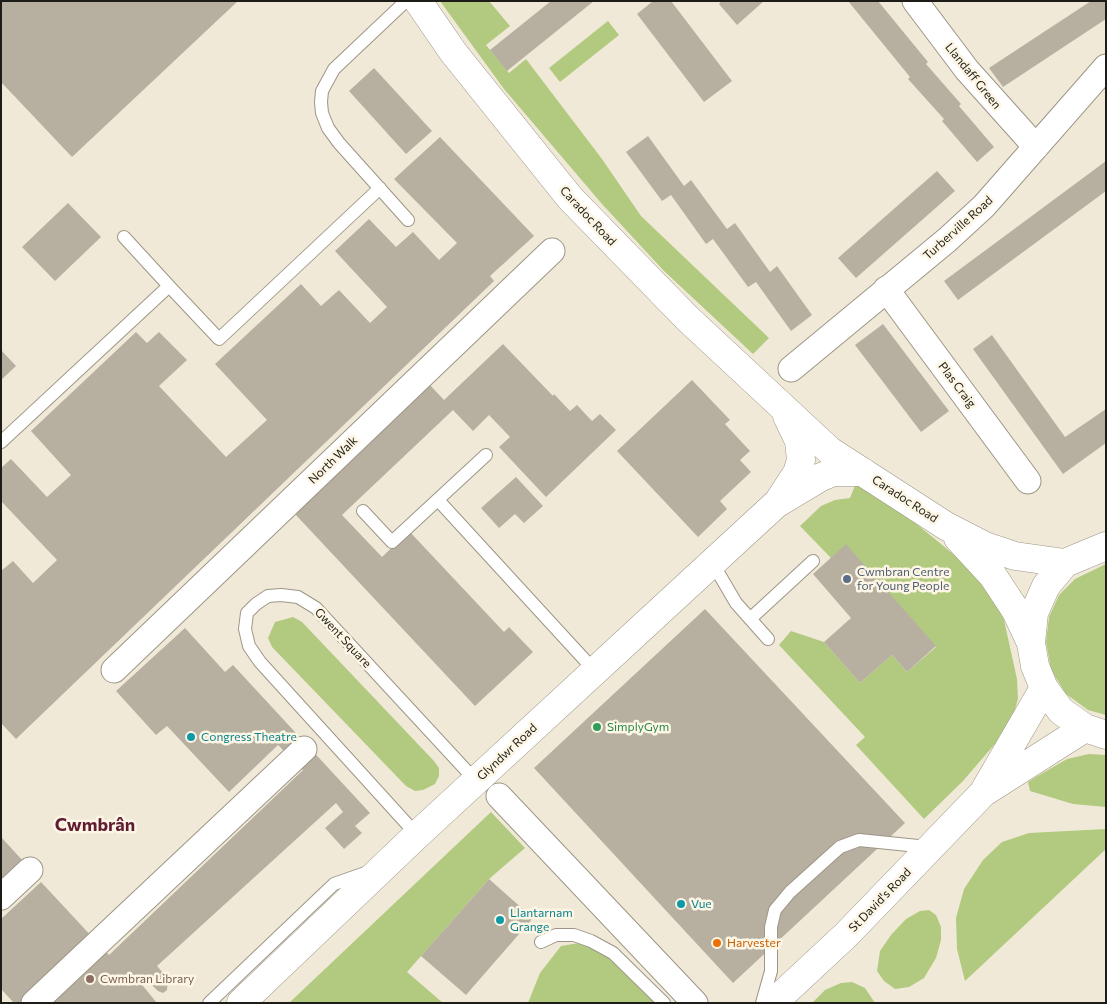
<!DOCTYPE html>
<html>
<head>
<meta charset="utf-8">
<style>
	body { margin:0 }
	#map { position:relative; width:1107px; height:1004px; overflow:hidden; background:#f0e9d8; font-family:Commissioner,sans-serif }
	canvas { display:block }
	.frame { position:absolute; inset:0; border:2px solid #1e1c16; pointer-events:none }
</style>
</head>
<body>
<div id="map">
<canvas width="1107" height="1004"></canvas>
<div class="frame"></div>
</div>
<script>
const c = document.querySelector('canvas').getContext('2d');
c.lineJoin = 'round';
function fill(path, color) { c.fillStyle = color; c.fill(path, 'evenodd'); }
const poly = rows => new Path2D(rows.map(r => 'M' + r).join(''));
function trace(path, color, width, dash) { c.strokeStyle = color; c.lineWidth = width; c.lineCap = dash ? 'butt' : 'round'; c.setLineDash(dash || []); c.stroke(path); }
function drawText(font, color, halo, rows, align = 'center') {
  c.font = font + ' Commissioner,sans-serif'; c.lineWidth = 5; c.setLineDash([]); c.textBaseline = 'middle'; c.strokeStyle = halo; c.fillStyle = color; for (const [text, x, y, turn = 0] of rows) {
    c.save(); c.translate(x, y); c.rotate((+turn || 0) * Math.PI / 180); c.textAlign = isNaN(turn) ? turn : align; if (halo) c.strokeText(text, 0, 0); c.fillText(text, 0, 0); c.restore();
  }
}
fill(poly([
	[440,1,489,1,510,26,486,45,509,73,526,59,602,159,641,216,769,338,753,354,664,271,602,204,504,89],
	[608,21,619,35,560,82,549,68],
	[856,483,872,488,973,570,990,592,1004,620,1017,679,1018,699,1013,716,1000,738,963,781,924,819,856,745,865,737,779,645,791,631,824,642,860,683,892,655,907,672,936,647,846,545,831,558,800,526,821,506,835,500,850,498],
	[1106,564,1106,715,1088,710,1066,694,1051,670,1046,642,1049,617,1059,595,1075,579],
	[293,617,302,622,434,761,439,768,439,776,435,784,423,790,415,791,406,786,272,647,268,638,275,622],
	[1089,754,1106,755,1106,807,1073,804,1030,791,1028,782,1036,777,1067,759],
	[491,812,525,848,489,879,407,972,443,1003,289,1003],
	[1106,829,1106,849,965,981,957,949,956,918,964,889,983,860,1002,842,1029,833],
	[929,910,936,915,941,927,941,940,936,958,924,978,909,987,895,989,884,981,877,971,880,951,891,935,906,919,920,911],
	[591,941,664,1003,528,1003,540,973,561,946],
	[852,982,865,988,875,1003,812,1003,825,990,841,983]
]), '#b2ca7f');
fill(poly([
	[1,1,238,1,72,157,1,82],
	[551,1,594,1,507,71,490,50],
	[653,1,671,1,732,81,704,102,637,14],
	[721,1,764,1,737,25,719,4],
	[848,1,878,1,928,62,926,64,961,104,959,106,994,147,977,162,942,121,944,119,908,79,910,77],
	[1091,1,1106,1,1106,19,1003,87,989,68],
	[374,68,432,131,406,154,349,91],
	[648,136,684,186,691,180,727,229,735,223,770,272,777,266,812,315,791,331,756,282,748,287,713,239,706,244,671,195,662,201,626,152],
	[440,137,534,236,490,276,494,281,16,739,1,723,1,571,13,561,33,583,57,560,1,501,1,468,11,459,47,497,71,475,31,431,136,332,147,343,159,332,187,360,159,386,226,457,267,420,215,364,301,284,321,306,339,290,370,323,387,307,335,251,369,219,396,247,413,232,439,260,457,243,394,179],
	[1106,161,1106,191,958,300,944,281],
	[937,171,955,191,856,278,838,258],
	[68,203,101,237,55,281,22,247],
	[883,324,949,411,921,432,855,345],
	[992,335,1065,437,1106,409,1106,443,1063,474,973,349],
	[503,344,553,396,554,394,570,411,577,405,592,421,600,414,616,430,546,497,499,447,510,437,489,415,473,431,453,410,342,515,382,557,409,531,504,632,509,627,533,652,475,706,294,513,430,385,444,400],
	[1,350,16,366,1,380],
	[692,380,730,420,725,424,750,451,740,460,751,472,720,501,727,509,698,537,617,451],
	[516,477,543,506,524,523,515,514,499,528,481,508],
	[846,544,936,646,907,672,892,655,860,683,824,642,851,618,813,574],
	[705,609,905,823,733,983,534,768],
	[185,628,225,672,233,665,370,813,355,826,362,833,344,849,325,828,343,812,336,803,157,966,168,979,167,990,163,993,158,991,148,981,143,986,157,1003,14,1003,1,989,1,919,41,882,109,955,303,770,278,745,229,792,167,726,156,735,116,691],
	[1,837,24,862,1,884],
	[489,879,533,918,466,995,421,956]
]), '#b7b0a0');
const lane = poly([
	[406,1,334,69,322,91,321,102,322,113,328,128,339,143,408,220],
	[169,286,219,339,380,188],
	[1,442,169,286,124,237],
	[438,500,594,670],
	[363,511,392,542,486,455],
	[712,562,736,603,768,639],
	[750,619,813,561],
	[417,835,260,662,249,646,245,629,247,613,256,604,268,596,281,595,298,597,316,608,476,781],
	[541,942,556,935,574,935,591,941,613,953,664,1003],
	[209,1003,334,884,368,872],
	[762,1003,771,971,771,927,775,910,790,892,840,847,859,840,928,847]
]);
const street = poly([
	[915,1,967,70,1036,147],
	[886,289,1028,481],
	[791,369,947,240,984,206,1106,67],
	[114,670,552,251],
	[499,796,695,1003],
	[1,897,30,870],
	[34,1003,304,749]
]);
const secondary = poly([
	[418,1,453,52,570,198,687,318,830,451,946,526,985,546,1015,556,1065,563],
	[780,499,797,473,801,460,799,441,787,416],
	[958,538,993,576,1016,611,1031,643],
	[1106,546,1065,563,1046,586,1034,613,1031,643,1035,666,1044,688,1061,711,1085,728,1106,735],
	[986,791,1085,728],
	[241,1003,417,835,776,504,821,477,834,472,863,472],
	[773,1003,846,935,983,793,1044,688]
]);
trace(lane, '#9d9686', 14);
trace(street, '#9d9686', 27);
trace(secondary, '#9d9686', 29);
trace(lane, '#fff', 12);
trace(street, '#fff', 25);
trace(secondary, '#fff', 28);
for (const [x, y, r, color] of [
	[847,579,5,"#5c6f8a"],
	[597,727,5,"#2e9e5b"],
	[191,737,5,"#0f9aa8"],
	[681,904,5,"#0f9aa8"],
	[500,920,5,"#0f9aa8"],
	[717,943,5,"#e8710a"],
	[90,979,5,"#8d6e63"]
]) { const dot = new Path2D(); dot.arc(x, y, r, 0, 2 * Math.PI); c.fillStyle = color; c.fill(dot); trace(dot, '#fdf6e5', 2); }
drawText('12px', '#1e1c16', '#fdf6e5', [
	["Llandaff Green",973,76,51],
	["Caradoc Road",588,216,47],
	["Turberville Road",958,228,-42],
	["Plas Craig",957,385,53],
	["North Walk",333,460,-44],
	["Caradoc Road",905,499,33],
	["Gwent Square",343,638,47],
	["Glyndwr Road",507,752,-43],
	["St David's Road",880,900,-46]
]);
drawText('12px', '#4e5e75', '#fdf6e5', [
	["Cwmbran Centre",857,572],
	["for Young People",857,586]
], 'left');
drawText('12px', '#27864d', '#fdf6e5', [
	["SimplyGym",607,727]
], 'left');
drawText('12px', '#0d838f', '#fdf6e5', [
	["Congress Theatre",201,737],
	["Vue",691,904],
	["Llantarnam",510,913],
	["Grange",510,927]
], 'left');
drawText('12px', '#c56008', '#fdf6e5', [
	["Harvester",727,943]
], 'left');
drawText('12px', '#785e54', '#fdf6e5', [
	["Cwmbran Library",100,979]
], 'left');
drawText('bold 18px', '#601c33', '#fdf6e5', [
	["Cwmbrân",95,825]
]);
</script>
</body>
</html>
